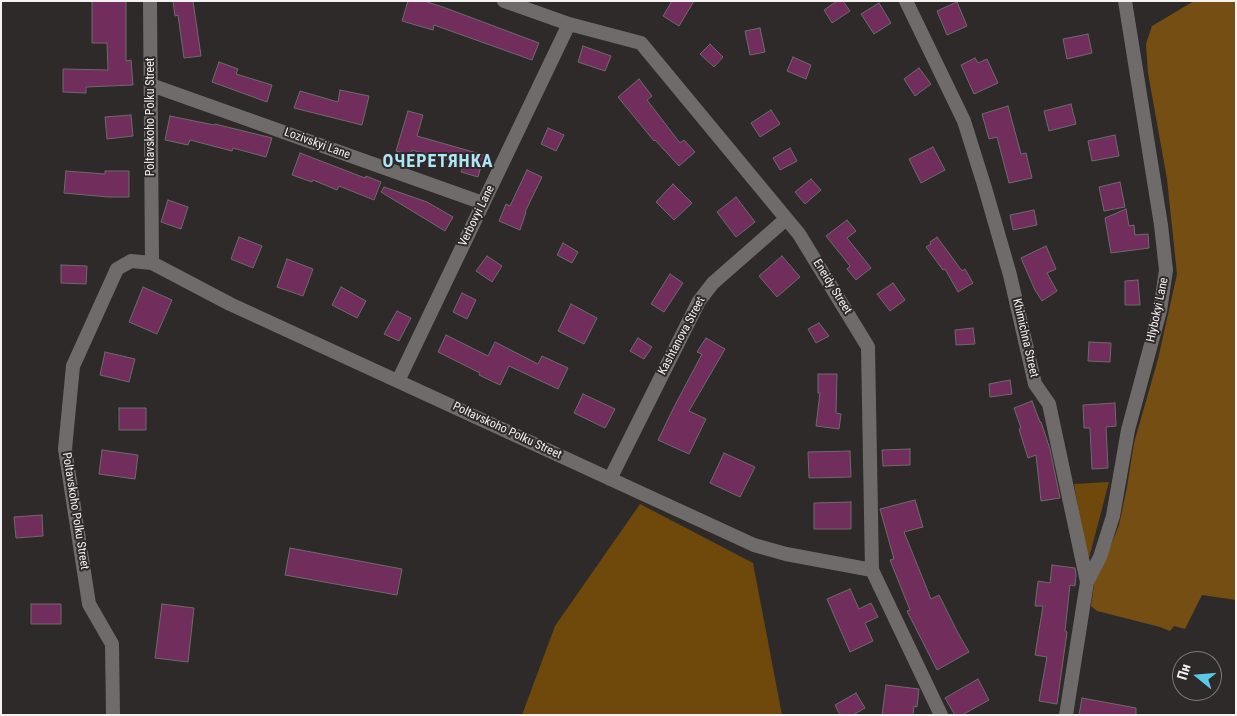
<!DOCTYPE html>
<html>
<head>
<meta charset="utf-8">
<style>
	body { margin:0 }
	#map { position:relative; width:1237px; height:716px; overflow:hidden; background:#2e2a2a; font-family:"Roboto Condensed",sans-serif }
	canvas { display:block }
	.frame { position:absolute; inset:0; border:2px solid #f4f1f1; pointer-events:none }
	.north { position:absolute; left:1172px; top:651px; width:50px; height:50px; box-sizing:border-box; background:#2e2a2a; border:1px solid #7d7a7a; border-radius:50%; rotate:287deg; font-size:14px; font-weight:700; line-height:20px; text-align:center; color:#f4f1f1 }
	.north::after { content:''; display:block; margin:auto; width:18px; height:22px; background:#5bc8e7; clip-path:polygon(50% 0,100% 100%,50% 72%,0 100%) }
</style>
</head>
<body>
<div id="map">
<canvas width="1237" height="716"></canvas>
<div class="frame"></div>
<div class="north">Пн</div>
</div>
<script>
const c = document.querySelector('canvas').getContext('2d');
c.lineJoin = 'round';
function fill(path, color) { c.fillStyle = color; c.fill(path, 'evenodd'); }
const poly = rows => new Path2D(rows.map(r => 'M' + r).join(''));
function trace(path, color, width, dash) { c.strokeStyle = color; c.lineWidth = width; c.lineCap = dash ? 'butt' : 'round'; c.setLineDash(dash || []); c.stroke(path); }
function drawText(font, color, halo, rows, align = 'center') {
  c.font = font + ' "Roboto Condensed",sans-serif'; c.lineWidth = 4; c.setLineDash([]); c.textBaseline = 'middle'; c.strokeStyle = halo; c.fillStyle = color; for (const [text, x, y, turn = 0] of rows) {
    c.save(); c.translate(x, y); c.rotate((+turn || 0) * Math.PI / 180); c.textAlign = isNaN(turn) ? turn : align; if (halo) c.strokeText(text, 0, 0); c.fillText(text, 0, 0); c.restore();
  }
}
fill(poly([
	[1109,482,1088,562,1074,484],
	[640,504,753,563,782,715,522,715,555,626]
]), '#6f480b');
fill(poly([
	[1194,1,1236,1,1236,600,1202,595,1185,629,1174,626,1170,631,1160,627,1097,611,1091,606,1095,578,1105,560,1119,525,1127,487,1134,443,1158,359,1177,274,1167,179,1148,73,1146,44,1152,26]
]), '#754e14');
const building = poly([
	[92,1,126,1,126,61,131,60,133,85,86,87,86,93,63,92,63,69,108,70,107,43,92,43,92,1],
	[173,1,193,1,201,56,184,58,178,15,175,16,173,1],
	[408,1,424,1,443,7,539,43,532,60,434,25,433,30,402,21,408,1],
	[672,1,694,1,679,26,663,16,672,1],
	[837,1,843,1,850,11,832,23,824,10,837,1],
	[957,2,967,26,947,35,937,11,957,2],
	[879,3,891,23,874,34,861,14,879,3],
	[760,28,765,52,750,55,745,31,760,28],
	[1088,34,1092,53,1067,59,1063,39,1088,34],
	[710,44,723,57,714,67,700,54,710,44],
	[583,46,611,56,605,71,578,62,583,46],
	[793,57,811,65,806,79,787,71,793,57],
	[975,58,978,63,987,59,998,83,974,94,961,65,975,58],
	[219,62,238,69,236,74,272,85,267,102,212,82,219,62],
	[919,68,931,84,915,96,904,79,919,68],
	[639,79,652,96,647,100,680,143,684,140,695,152,679,166,655,140,654,141,618,97,639,79],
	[340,90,369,96,362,125,294,108,300,91,338,102,340,90],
	[1071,104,1076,124,1049,131,1044,111,1071,104],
	[1008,106,1021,154,1026,153,1032,178,1009,183,997,137,989,139,982,114,1008,106],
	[771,110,780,124,760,137,751,123,771,110],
	[408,111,423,115,417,136,484,155,478,177,461,172,464,164,412,150,411,155,396,151,408,111],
	[131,115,133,136,107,139,105,117,131,115],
	[170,116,214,125,215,124,272,138,266,157,233,148,232,151,190,140,188,145,165,140,170,116],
	[548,128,564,135,556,151,541,144,548,128],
	[1115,135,1119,156,1092,161,1088,141,1115,135],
	[933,147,945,170,921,183,909,159,933,147],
	[790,148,797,161,780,170,773,158,790,148],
	[300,153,365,178,366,176,381,182,374,200,339,186,337,190,313,180,312,182,292,175,300,153],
	[527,170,542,177,525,212,526,212,520,230,499,221,506,204,510,206,527,170],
	[66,171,105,174,105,171,129,171,129,197,108,197,64,193,66,171],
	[811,179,821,190,805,204,795,192,811,179],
	[1120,182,1125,207,1104,211,1099,187,1120,182],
	[673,184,692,203,674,220,656,202,673,184],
	[384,187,427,202,453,217,445,231,381,192,384,187],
	[736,197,755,222,736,237,717,212,736,197],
	[168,200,188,207,181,229,161,222,168,200],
	[1126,209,1129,226,1134,225,1135,235,1148,234,1149,248,1111,253,1105,218,1126,209],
	[1034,210,1037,225,1013,230,1010,215,1034,210],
	[847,220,856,231,847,238,871,268,856,280,847,269,850,266,826,236,847,220],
	[239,237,262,246,253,268,231,259,239,237],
	[937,237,962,271,965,269,973,283,958,292,945,269,943,270,926,247,931,244,930,242,937,237],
	[563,243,578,252,572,263,557,255,563,243],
	[1046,246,1056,269,1047,273,1057,291,1042,301,1035,290,1021,258,1046,246],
	[487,256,502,266,492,282,476,271,487,256],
	[782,256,800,277,777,297,759,276,782,256],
	[287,259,313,269,303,296,277,287,287,259],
	[61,265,87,266,86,284,61,283,61,265],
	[670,274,683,283,664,312,651,304,670,274],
	[1138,280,1140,305,1125,305,1125,281,1138,280],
	[893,283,905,300,890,311,877,294,893,283],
	[143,287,172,300,157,334,129,322,143,287],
	[341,287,366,301,357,318,332,305,341,287],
	[462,293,476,300,467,319,453,312,462,293],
	[571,304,597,318,584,344,558,331,571,304],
	[397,311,411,318,399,341,384,334,397,311],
	[819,323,829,336,816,343,808,329,819,323],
	[973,328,975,344,956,345,955,330,973,328],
	[446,335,488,356,495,342,538,364,542,356,568,368,558,389,509,366,500,385,479,375,480,373,438,352,446,335],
	[638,338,652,347,644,359,630,351,638,338],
	[706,338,725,349,689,411,706,419,689,454,658,440,674,407,702,354,697,352,706,338],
	[1089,342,1111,343,1110,362,1088,361,1089,342],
	[105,352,135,359,129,382,100,375,105,352],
	[818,374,837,374,836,413,841,414,839,429,816,426,820,393,818,393,818,374],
	[1010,380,1012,394,990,397,989,384,1010,380],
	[583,394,615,409,605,428,574,413,583,394],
	[1032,401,1040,422,1041,422,1050,449,1060,498,1041,501,1036,455,1028,458,1019,429,1021,428,1014,408,1032,401],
	[1115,403,1116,426,1106,427,1108,468,1092,469,1090,428,1084,428,1083,405,1115,403],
	[119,408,146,408,146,430,119,430,119,408],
	[910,449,910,465,883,466,882,450,910,449],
	[102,450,138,455,135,479,99,474,102,450],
	[850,451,851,477,809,478,808,452,850,451],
	[724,453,755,467,740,497,710,483,724,453],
	[915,500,923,527,904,532,931,599,939,595,958,633,969,652,937,670,907,611,910,610,890,560,894,559,880,509,915,500],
	[851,502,851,529,814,529,814,503,851,502],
	[42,515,43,536,16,538,14,517,42,515],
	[290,548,402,569,397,595,285,575,290,548],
	[1052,565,1075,568,1076,575,1075,586,1070,585,1065,631,1067,632,1057,704,1039,701,1047,657,1035,655,1043,606,1035,606,1038,581,1050,583,1052,565],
	[850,589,859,609,871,603,878,617,865,623,873,641,850,652,827,599,850,589],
	[31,604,61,604,61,624,31,624,31,604],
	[162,604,194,608,188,662,155,658,162,604],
	[978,679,989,700,962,715,955,715,945,698,978,679],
	[886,685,919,689,917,707,914,706,913,715,882,715,886,685],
	[856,693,865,708,853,715,840,715,835,705,856,693],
	[1082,698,1136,708,1136,715,1079,715,1082,698]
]);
fill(building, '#712e5c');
trace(building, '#6e6a6d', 1);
trace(poly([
	[150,1,152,263],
	[504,1,569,24,641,43,799,234,868,347,872,570,941,715],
	[906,1,964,121,985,188,1010,275,1035,384,1049,404,1087,582,1066,715],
	[151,85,483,203],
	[398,381,569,24],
	[610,479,699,301,713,283,786,219],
	[1087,582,1100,557,1113,516,1128,430,1160,311,1166,270,1161,225,1125,1],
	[113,715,112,644,89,604,65,449,73,366,117,269,131,261,152,263,230,304,754,545,786,554,872,570]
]), '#706b6b', 14);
drawText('12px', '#f4f1f1', '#2e2a2a', [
	["Poltavskoho Polku Street",151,117,-90],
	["Lozivskyi Lane",317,144,20],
	["Verbovyi Lane",477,216,-64],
	["Eneidy Street",832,287,58],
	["Hlybokyi Lane",1158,310,-78],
	["Kashtanova Street",682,336,-62],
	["Khimichna Street",1025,338,77],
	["Poltavskoho Polku Street",507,431,25],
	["Poltavskoho Polku Street",75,511,81]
]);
c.letterSpacing = '1px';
drawText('bold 18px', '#afe5f6', '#2e2a2a', [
	["ОЧЕРЕТЯНКА",438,162]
]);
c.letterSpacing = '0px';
</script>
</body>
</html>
